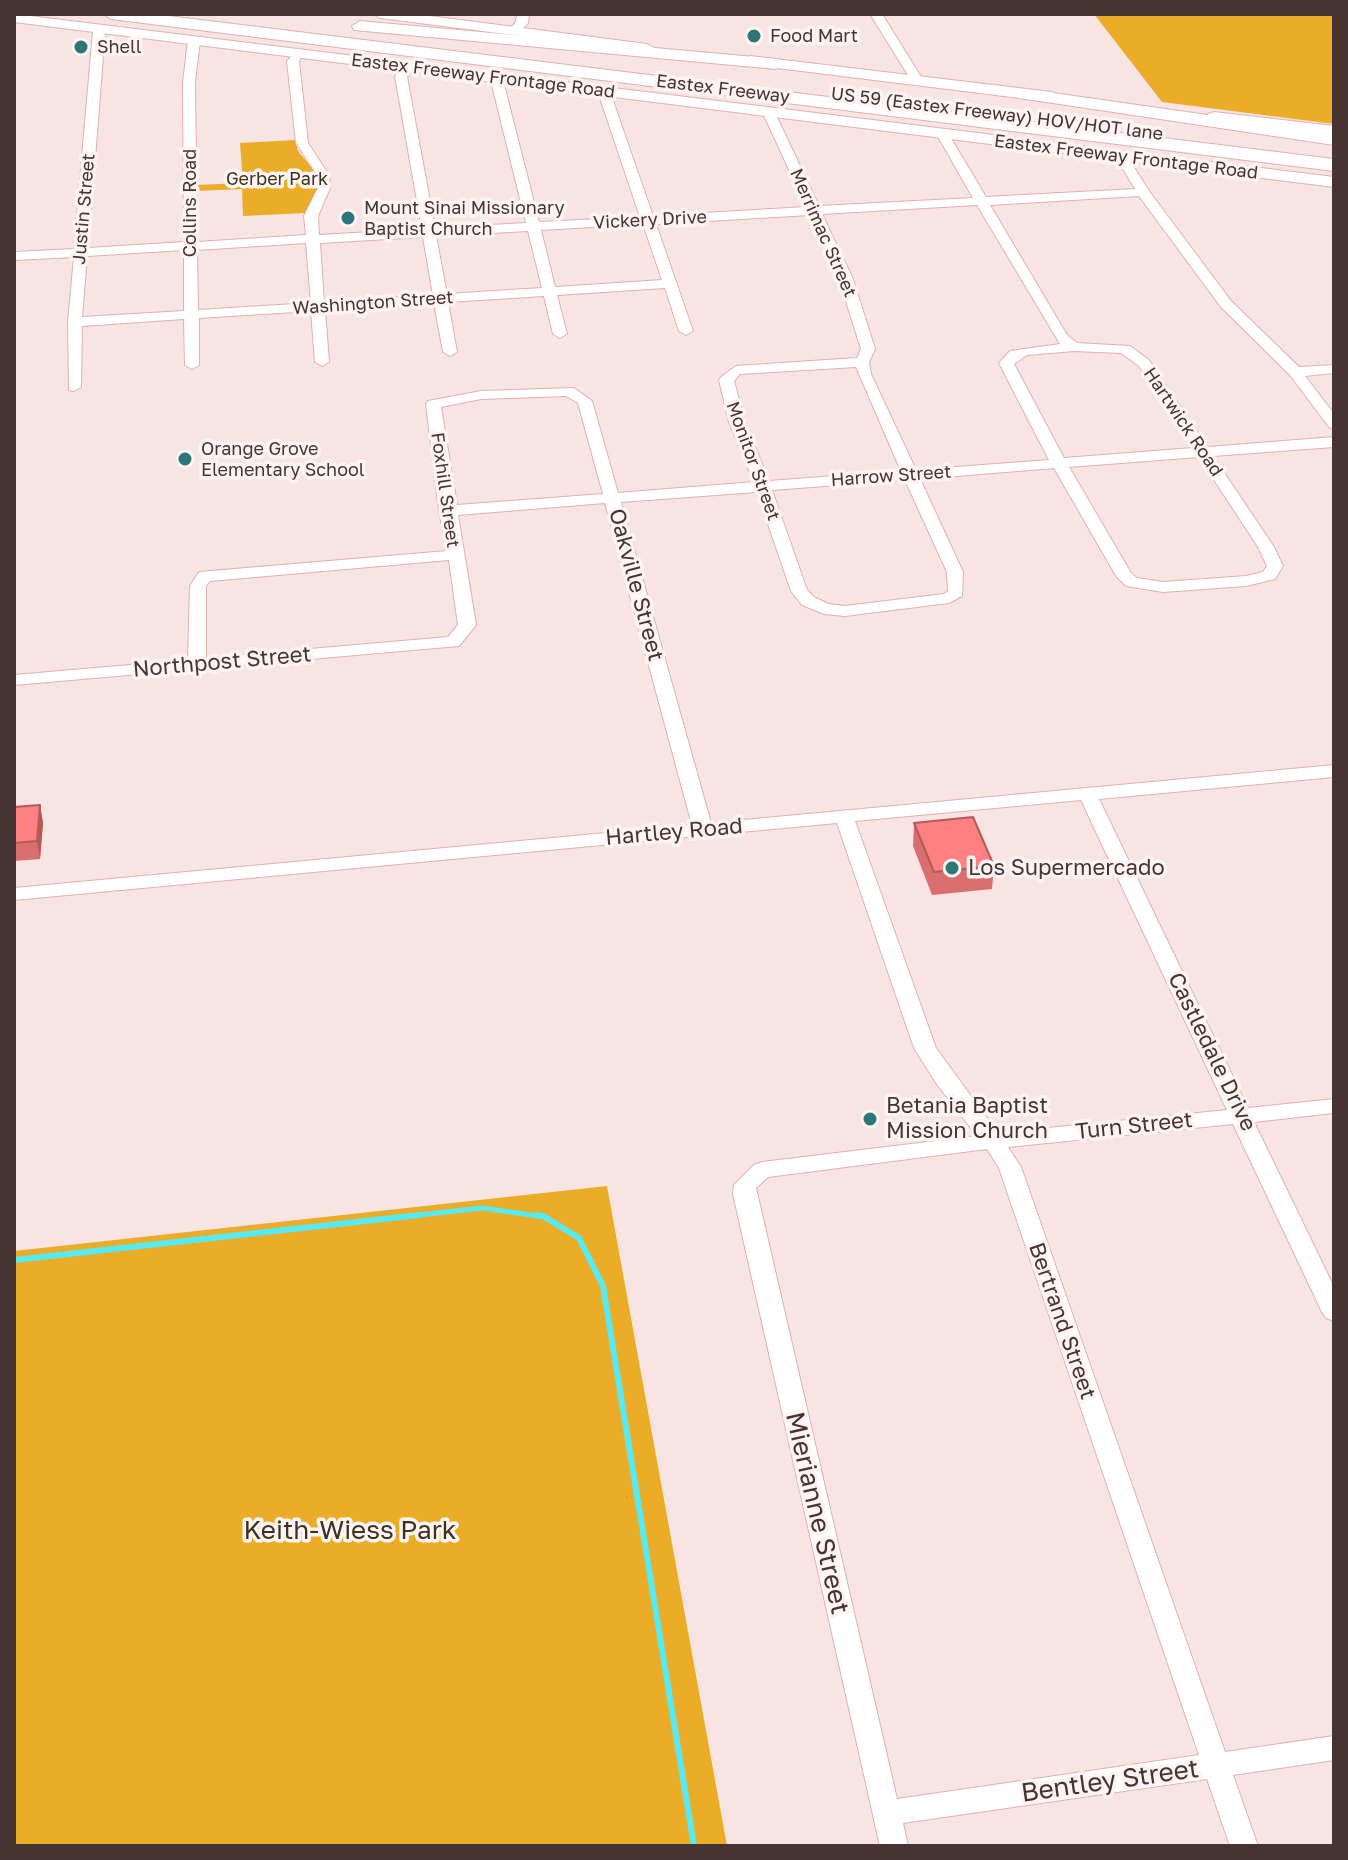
<!DOCTYPE html>
<html>
<head>
<meta charset="utf-8">
<style>
	body { margin:0 }
	#map { position:relative; width:1348px; height:1860px; overflow:hidden; background:#f8e4e3; font-family:"Golos Text",sans-serif }
	canvas { display:block }
	.frame { position:absolute; inset:0; border:16px solid #463332; pointer-events:none }
</style>
</head>
<body>
<div id="map">
<canvas width="1348" height="1860"></canvas>
<div class="frame"></div>
</div>
<script>
const c = document.querySelector('canvas').getContext('2d');
c.lineJoin = 'round';
function fill(path, color) { c.fillStyle = color; c.fill(path, 'evenodd'); }
const poly = rows => new Path2D(rows.map(r => 'M' + r).join(''));
function trace(path, color, width, dash) { c.strokeStyle = color; c.lineWidth = width; c.lineCap = dash ? 'butt' : 'round'; c.setLineDash(dash || []); c.stroke(path); }
function drawText(font, color, halo, rows, align = 'center') {
  c.font = font + ' "Golos Text",sans-serif'; c.lineWidth = 7; c.setLineDash([]); c.textBaseline = 'middle'; c.strokeStyle = halo; c.fillStyle = color; for (const [text, x, y, turn = 0] of rows) {
    c.save(); c.translate(x, y); c.rotate((+turn || 0) * Math.PI / 180); c.textAlign = isNaN(turn) ? turn : align; if (halo) c.strokeText(text, 0, 0); c.fillText(text, 0, 0); c.restore();
  }
}
fill(poly([
	[1094,14,1334,14,1334,124,1162,102],
	[295,140,298,151,317,174,319,188,306,213,243,216,242,189,196,191,195,185,243,183,240,143],
	[607,1186,727,1846,14,1846,14,1251]
]), '#ebad28');
trace(poly([
	[401,1217,482,1208,545,1217]
]), '#58eaf3', 5);
trace(poly([
	[536,1215,543,1216,579,1238,603,1286,694,1846],
	[14,1260,419,1215]
]), '#58eaf3', 6);
const minor = poly([
	[517,14,529,14,528,23,517,34,509,34,507,32,516,22,517,14],
	[870,14,882,14,923,80,921,83,913,83,870,14],
	[99,28,105,31,88,248,184,242,183,82,188,41,194,38,200,41,195,82,197,242,306,235,304,216,318,188,317,175,296,143,287,61,297,51,303,54,299,61,308,143,329,175,330,188,318,216,319,235,422,229,395,76,411,62,417,66,407,77,435,228,526,223,490,77,496,73,502,77,539,222,640,217,598,92,604,88,610,92,653,216,806,207,763,113,769,109,775,113,819,206,973,198,937,135,943,131,949,135,986,197,1135,189,1115,156,1121,152,1125,153,1149,191,1231,301,1299,367,1334,365,1334,373,1305,376,1334,414,1334,429,1329,427,1290,375,1221,307,1139,196,990,205,1067,335,1077,343,1130,346,1149,360,1208,447,1334,437,1334,447,1213,456,1274,547,1283,566,1275,579,1246,586,1163,592,1126,586,1116,576,1054,468,920,479,963,572,962,596,949,603,845,616,824,614,802,605,791,591,757,492,621,502,711,823,1334,765,1334,777,1099,799,1248,1108,1334,1099,1334,1113,1254,1122,1334,1287,1334,1321,1326,1318,1322,1312,1233,1124,1008,1147,1021,1167,1225,1752,1334,1736,1334,1760,1233,1775,1258,1846,1230,1846,1207,1779,903,1823,908,1846,880,1846,733,1194,734,1185,754,1165,762,1162,977,1136,936,1083,914,1048,837,823,14,900,14,888,692,825,605,503,458,515,476,625,459,646,14,685,14,675,188,660,190,586,199,572,447,551,439,511,426,404,428,401,481,391,574,388,592,401,618,493,754,482,729,422,719,380,721,377,736,366,857,358,861,349,839,279,810,215,656,224,693,331,686,335,679,331,665,288,557,295,567,334,560,338,553,334,544,296,448,302,457,352,450,356,443,352,434,303,325,310,329,362,322,366,315,362,311,311,199,318,199,365,192,369,185,365,184,319,82,326,81,387,74,391,69,390,68,322,74,257,14,260,14,252,74,249,93,31,99,28],
	[977,205,1060,344,1010,351,999,363,1049,460,916,470,871,374,869,362,875,349,853,279,822,214,977,205],
	[643,224,662,280,555,287,541,230,643,224],
	[528,231,542,288,447,294,436,236,528,231],
	[423,237,433,295,324,302,320,243,423,237],
	[306,243,311,303,198,310,197,250,306,243],
	[184,250,184,311,82,317,87,256,184,250],
	[1074,351,1121,353,1139,366,1193,448,1064,458,1014,364,1027,355,1074,351],
	[856,367,901,471,769,481,745,422,734,381,740,374,856,367],
	[566,396,578,403,603,494,457,505,441,407,481,399,566,396],
	[1199,457,1258,547,1267,566,1263,572,1246,576,1163,582,1137,578,1131,573,1069,467,1199,457],
	[905,480,947,572,948,591,944,594,845,606,828,604,814,597,807,590,772,490,905,480],
	[449,560,458,625,448,637,206,658,206,586,210,581,449,560],
	[1081,800,1227,1110,998,1133,936,1048,855,821,1081,800],
	[987,1149,999,1168,1199,1755,897,1799,756,1188,768,1177,987,1149]
]);
const major = poly([
	[14,14,1334,177,1334,187,14,22,14,14],
	[373,14,414,14,647,44,654,48,647,52,380,18,373,14],
	[750,56,1052,92,1060,97,1052,102,745,64,742,61,750,56],
	[1214,112,1334,126,1334,136,1208,120,1208,114,1214,112]
]);
const highway = poly([
	[103,14,152,14,1334,159,1334,171,111,19,103,14],
	[360,21,776,59,785,64,776,69,354,30,352,26,360,21],
	[1025,89,1334,133,1334,145,1019,98,1016,94,1019,90,1025,89]
]);
trace(minor, '#e0b1af', 2);
trace(major, '#e0b1af', 2);
trace(highway, '#e0b1af', 2);
fill(minor, '#fff');
fill(major, '#fff');
fill(highway, '#fff');
fill(poly([
	[40,805,43,823,40,859,14,861,14,807],
	[914,823,994,866,992,889,932,895,913,846]
]), '#da6e6f');
fill(poly([
	[40,805,43,823,40,859,37,841]
]), '#b25a5a');
const building = poly([
	[40,805,37,841,14,843,14,807,40,805],
	[973,817,994,866,934,872,914,823,973,817]
]);
fill(building, '#fe8081');
trace(building, '#b25a5a', 2);
for (const [x, y, r, color] of [
	[754,36,8,"#2c767a"],
	[81,47,8,"#2c767a"],
	[348,218,8,"#2c767a"],
	[185,459,8,"#2c767a"],
	[952,868,8,"#2c767a"],
	[870,1119,8,"#2c767a"]
]) { const dot = new Path2D(); dot.arc(x, y, r, 0, 2 * Math.PI); c.fillStyle = color; c.fill(dot); trace(dot, '#fef4f3', 3); }
drawText('18px', '#463332', '#fef4f3', [
	["Food Mart",770,36],
	["Shell",97,47],
	["Mount Sinai Missionary",364,208],
	["Baptist Church",364,229],
	["Orange Grove",201,449],
	["Elementary School",201,470]
], 'left');
drawText('18px', '#463332', '#fef4f3', [
	["Eastex Freeway Frontage Road",483,76,7],
	["Eastex Freeway",723,89,7],
	["US 59 (Eastex Freeway) HOV/HOT lane",997,114,7],
	["Eastex Freeway Frontage Road",1126,157,7],
	["Collins Road",190,203,-90],
	["Justin Street",84,209,-85],
	["Vickery Drive",650,220,-3],
	["Merrimac Street",823,233,66],
	["Washington Street",373,303,-4],
	["Hartwick Road",1183,422,56],
	["Monitor Street",753,461,70],
	["Harrow Street",891,476,-4],
	["Foxhill Street",445,490,82]
]);
drawText('18px', '#3e321e', '#fef4f3', [
	["Gerber Park",277,179]
]);
drawText('22px', '#463332', '#fef4f3', [
	["Oakville Street",636,585,75],
	["Northpost Street",222,662,-5],
	["Hartley Road",674,832,-5],
	["Castledale Drive",1212,1052,64],
	["Turn Street",1134,1126,-6],
	["Bertrand Street",1062,1321,71]
]);
drawText('22px', '#463332', '#fef4f3', [
	["Los Supermercado",968,868],
	["Betania Baptist",886,1106],
	["Mission Church",886,1131]
], 'left');
drawText('26px', '#463332', '#fef4f3', [
	["Mierianne Street",817,1513,77],
	["Bentley Street",1110,1781,-8]
]);
drawText('26px', '#3e321e', '#fef4f3', [
	["Keith-Wiess Park",350,1531]
]);
</script>
</body>
</html>
